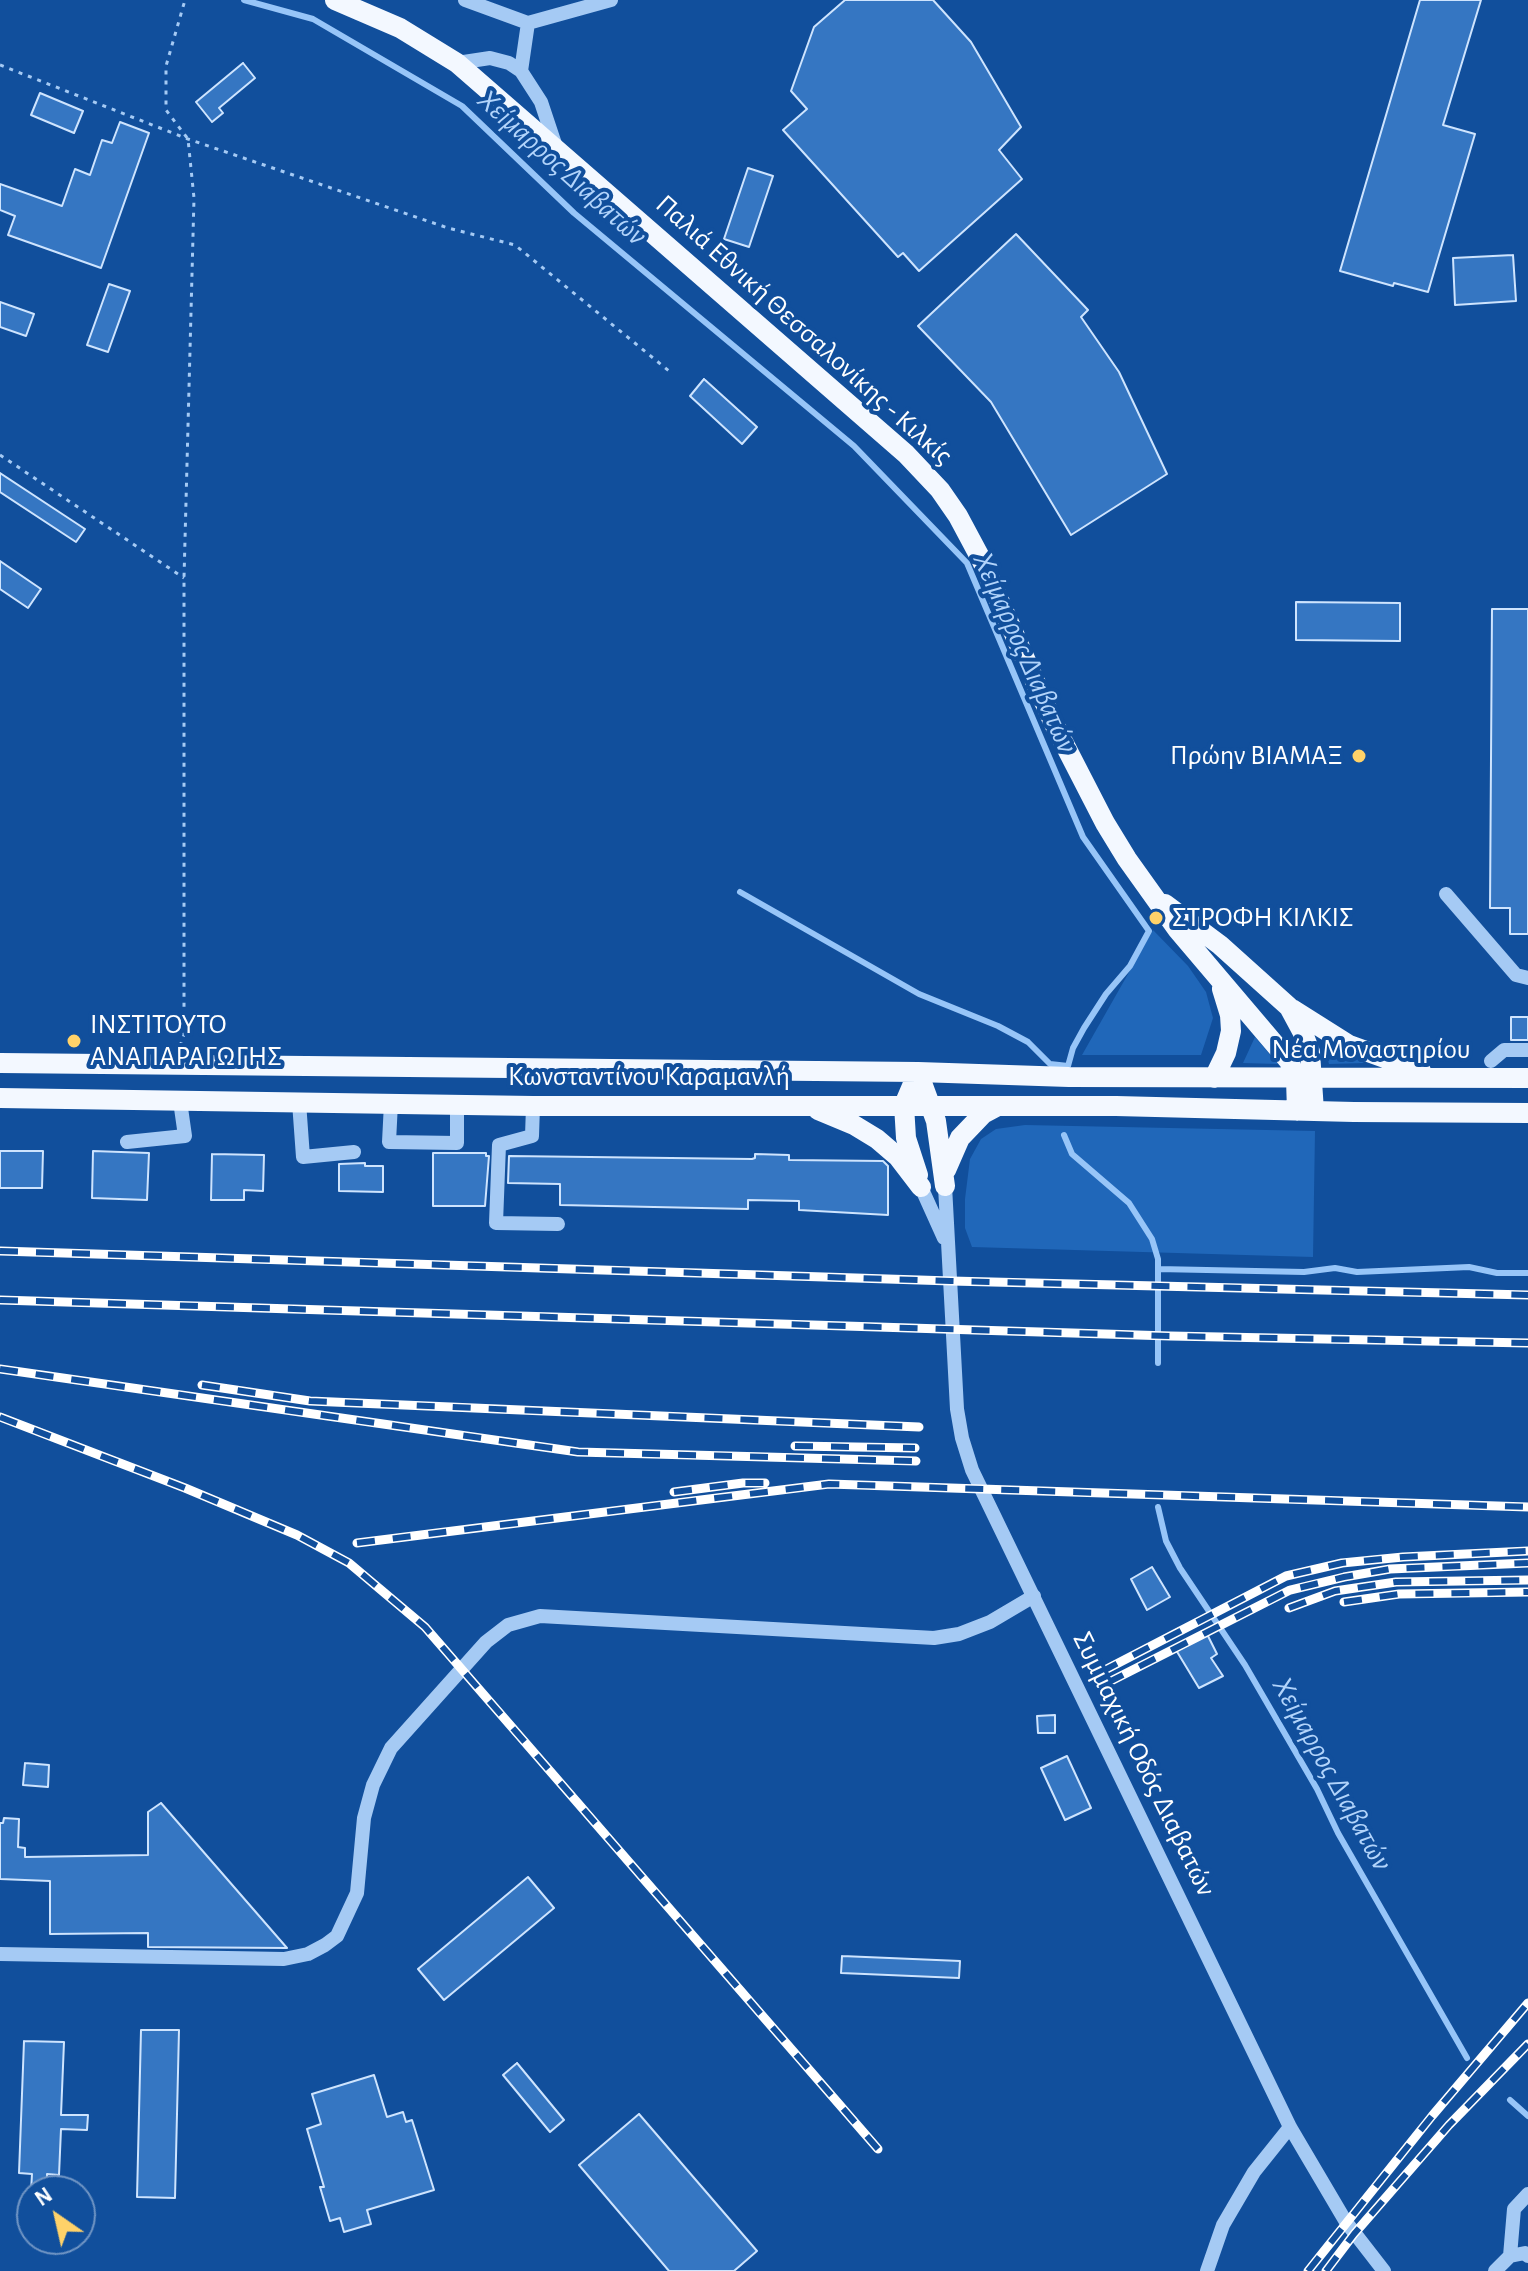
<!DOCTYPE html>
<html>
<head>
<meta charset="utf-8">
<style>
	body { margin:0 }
	#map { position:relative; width:1528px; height:2271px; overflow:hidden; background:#114f9c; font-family:"Alegreya Sans",sans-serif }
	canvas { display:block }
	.north { position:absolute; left:16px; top:2175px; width:80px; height:80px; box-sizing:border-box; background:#114f9c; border:2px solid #7095c4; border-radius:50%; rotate:326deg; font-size:22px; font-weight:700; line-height:32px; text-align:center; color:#fff }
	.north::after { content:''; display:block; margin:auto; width:28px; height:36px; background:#ffd269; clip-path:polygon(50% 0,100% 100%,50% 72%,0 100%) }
</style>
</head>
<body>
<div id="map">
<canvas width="1528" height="2271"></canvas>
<div class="north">N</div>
</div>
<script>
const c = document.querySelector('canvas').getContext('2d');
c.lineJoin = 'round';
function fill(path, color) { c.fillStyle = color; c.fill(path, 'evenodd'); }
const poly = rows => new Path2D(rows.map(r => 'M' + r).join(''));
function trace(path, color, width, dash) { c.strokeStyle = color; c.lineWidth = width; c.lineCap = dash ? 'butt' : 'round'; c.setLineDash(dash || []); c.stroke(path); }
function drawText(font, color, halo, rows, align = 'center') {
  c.font = font + ' "Alegreya Sans",sans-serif'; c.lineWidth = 8; c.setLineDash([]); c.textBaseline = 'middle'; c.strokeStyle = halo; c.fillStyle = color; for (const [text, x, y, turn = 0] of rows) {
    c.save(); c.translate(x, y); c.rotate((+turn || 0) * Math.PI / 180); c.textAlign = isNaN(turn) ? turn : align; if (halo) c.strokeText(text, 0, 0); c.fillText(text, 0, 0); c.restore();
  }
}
fill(poly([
	[1153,930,1188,966,1206,992,1213,1018,1201,1055,1082,1055],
	[1255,1037,1278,1064,1243,1063],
	[1322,1039,1364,1063,1329,1064],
	[1025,1125,1315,1131,1313,1257,972,1247,965,1228,965,1199,970,1159,981,1139,996,1129]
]), '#2067b9');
trace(poly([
	[244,0,313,19,462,106,574,213,854,446,967,563,1083,837,1149,931,1130,966,1106,994,1084,1028,1073,1048,1068,1066,1050,1064,1028,1042,998,1026,919,994,740,892],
	[1064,1135,1072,1154,1129,1203,1152,1239,1158,1259,1158,1363],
	[1158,1269,1304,1272,1335,1268,1357,1272,1469,1267,1497,1273,1528,1273],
	[1158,1507,1166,1541,1180,1568,1245,1665,1317,1789,1338,1833,1467,2058],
	[1510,2100,1528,2116]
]), '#97c5f8', 6);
const building = poly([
	[845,0,933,0,971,42,1021,127,999,150,1022,179,919,271,903,253,898,257,783,130,807,109,791,91,814,27,845,0],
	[1420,0,1481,0,1443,125,1475,134,1428,292,1394,283,1393,286,1340,271,1420,0],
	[243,63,255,78,219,108,223,113,212,122,196,102,243,63],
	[40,93,83,111,74,133,31,115,40,93],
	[120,122,149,133,101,268,8,235,15,216,0,210,0,184,62,206,75,169,90,175,102,140,112,143,120,122],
	[748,168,773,176,749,247,724,239,748,168],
	[1016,234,1088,310,1081,317,1119,372,1167,474,1071,535,991,402,918,326,1016,234],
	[1513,255,1516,301,1455,305,1453,258,1513,255],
	[109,284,130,291,108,352,87,345,109,284],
	[0,302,34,314,26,336,0,327,0,302],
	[704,379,757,427,742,444,690,396,704,379],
	[0,473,85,529,76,542,0,492,0,473],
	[0,561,41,589,28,608,0,589,0,561],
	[1296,602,1400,603,1400,641,1296,640,1296,602],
	[1492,609,1528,609,1528,934,1510,934,1510,908,1490,908,1492,609],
	[1511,1017,1528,1017,1528,1040,1511,1040,1511,1017],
	[0,1151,43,1151,42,1188,0,1188,0,1151],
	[93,1151,149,1153,147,1200,92,1198,93,1151],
	[433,1153,486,1153,486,1156,489,1156,485,1206,433,1206,433,1153],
	[212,1154,264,1155,263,1191,244,1190,244,1200,211,1200,212,1154],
	[755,1154,789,1155,789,1160,883,1161,888,1166,888,1215,799,1210,799,1201,748,1200,748,1209,560,1205,560,1184,508,1183,509,1156,752,1159,755,1158,755,1154],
	[365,1163,365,1166,383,1166,383,1192,339,1191,339,1164,365,1163],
	[1152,1567,1170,1597,1147,1610,1131,1579,1152,1567],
	[1207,1634,1217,1654,1211,1658,1223,1676,1199,1688,1176,1650,1207,1634],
	[1055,1715,1055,1733,1038,1733,1037,1716,1055,1715],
	[1067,1756,1091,1808,1065,1820,1041,1768,1067,1756],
	[25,1763,49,1765,48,1787,23,1785,25,1763],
	[161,1803,287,1948,148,1947,148,1933,50,1934,50,1881,0,1879,0,1823,3,1823,4,1818,19,1819,18,1847,25,1848,25,1857,148,1855,148,1812,161,1803],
	[528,1877,554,1908,444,2000,418,1969,528,1877],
	[842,1956,960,1961,959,1978,841,1973,842,1956],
	[141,2030,179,2030,175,2198,137,2197,141,2030],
	[24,2041,64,2042,61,2115,88,2115,87,2130,61,2129,59,2175,47,2174,47,2191,31,2191,32,2174,19,2173,24,2041],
	[517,2063,564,2120,550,2132,503,2075,517,2063],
	[374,2075,387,2117,403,2112,406,2122,412,2120,434,2190,367,2210,371,2224,344,2232,340,2218,330,2221,320,2187,324,2187,307,2129,321,2124,312,2094,374,2075],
	[639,2114,757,2251,734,2271,669,2271,579,2165,639,2114]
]);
fill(building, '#3576c2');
trace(building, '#cee4fe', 2);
trace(poly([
	[0,65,188,139,448,228,515,245,669,371],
	[0,455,184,578],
	[180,1046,184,1035,184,578,194,198,188,139,166,110,166,66,185,0]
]), '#a5caf4', 3, [4, 6]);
trace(poly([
	[465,0,528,23],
	[457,63,490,58,509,63,521,71,541,102,556,147],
	[521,71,528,23,611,0],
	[1446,894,1516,975,1528,978],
	[1491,1061,1504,1050,1528,1050],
	[299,1102,303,1157,354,1152],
	[391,1103,389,1142,457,1143,457,1105],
	[533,1106,532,1136,499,1145,496,1223,558,1224],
	[127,1142,185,1136,180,1101],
	[945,1186,957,1409,962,1438,972,1470,1290,2127,1346,2222,1384,2271],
	[921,1187,944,1238],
	[0,1954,284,1959,308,1954,325,1945,337,1936,357,1893,364,1818,373,1785,391,1748,486,1642,508,1625,540,1616,934,1638,959,1634,990,1622,1034,1596],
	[1510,2256,1514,2209,1528,2194],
	[1207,2271,1223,2225,1254,2172,1290,2127],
	[1495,2271,1510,2256,1525,2253,1528,2256]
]), '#a5caf4', 14);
trace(poly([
	[335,0,400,28,457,63,906,454,940,490,958,516,981,559,1053,722,1105,823,1127,859,1177,929,1289,1061,1296,1079,1297,1111],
	[1165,904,1220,945,1289,1007,1303,1033,1310,1052,1314,1111],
	[1292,1009,1349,1045,1421,1071],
	[0,1063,918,1072,1069,1077,1528,1078],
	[918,1072,936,1121,945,1186],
	[1214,1078,1226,1053,1231,1031,1230,1015,1222,989],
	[0,1098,533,1106,1116,1106,1354,1112,1528,1113],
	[818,1110,854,1125,877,1139,898,1157,921,1187],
	[946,1170,960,1138,983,1114,998,1106],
	[918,1175,906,1138,904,1105,918,1072]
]), '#f3f8ff', 20);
const rail = poly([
	[0,1251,951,1281,1528,1295],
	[0,1300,1170,1336,1528,1343],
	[0,1369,578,1452,916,1461],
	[202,1385,310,1401,919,1427],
	[0,1417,185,1488,297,1535,349,1563,425,1627,878,2149],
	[795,1446,915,1448],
	[674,1492,743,1483,765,1483],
	[357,1543,829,1484,1528,1507],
	[1344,1602,1399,1594,1528,1592],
	[1289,1608,1335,1591,1396,1582,1528,1580],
	[1101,1672,1286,1576,1342,1563,1403,1557,1528,1551],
	[1107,1683,1290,1590,1344,1577,1390,1569,1528,1563],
	[1308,2271,1432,2116,1528,2003],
	[1326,2271,1354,2234,1449,2125,1528,2044]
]);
trace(rail, '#fff', 9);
trace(rail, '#114f9c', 6, [18]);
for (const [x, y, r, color] of [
	[1359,756,8,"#ffd269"],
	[1156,918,8,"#ffd269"],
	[74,1041,8,"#ffd269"]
]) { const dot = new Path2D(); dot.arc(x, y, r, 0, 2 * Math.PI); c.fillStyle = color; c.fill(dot); trace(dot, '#114f9c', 3); }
drawText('28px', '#fff', '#114f9c', [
	["Παλιά Εθνική Θεσσαλονίκης - Κιλκίς",804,330,42],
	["Νέα Μοναστηρίου",1371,1050],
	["Κωνσταντίνου Καραμανλή",649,1077],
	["Συμμαχική Οδός Διαβατών",1144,1764,64]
]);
drawText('28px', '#fff', '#114f9c', [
	["Πρώην ΒΙΑΜΑΞ",1343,756,"right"],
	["ΣΤΡΟΦΗ ΚΙΛΚΙΣ",1172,918],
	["ΙΝΣΤΙΤΟΥΤΟ",90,1025],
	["ΑΝΑΠΑΡΑΓΩΓΗΣ",90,1057]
], 'left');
drawText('italic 30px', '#b2d4fb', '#114f9c', [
	["Χείμαρρος Διαβατών",562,168,42],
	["Χείμαρρος Διαβατών",1025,653,66],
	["Χείμαρρος Διαβατών",1332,1774,61]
]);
</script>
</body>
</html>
